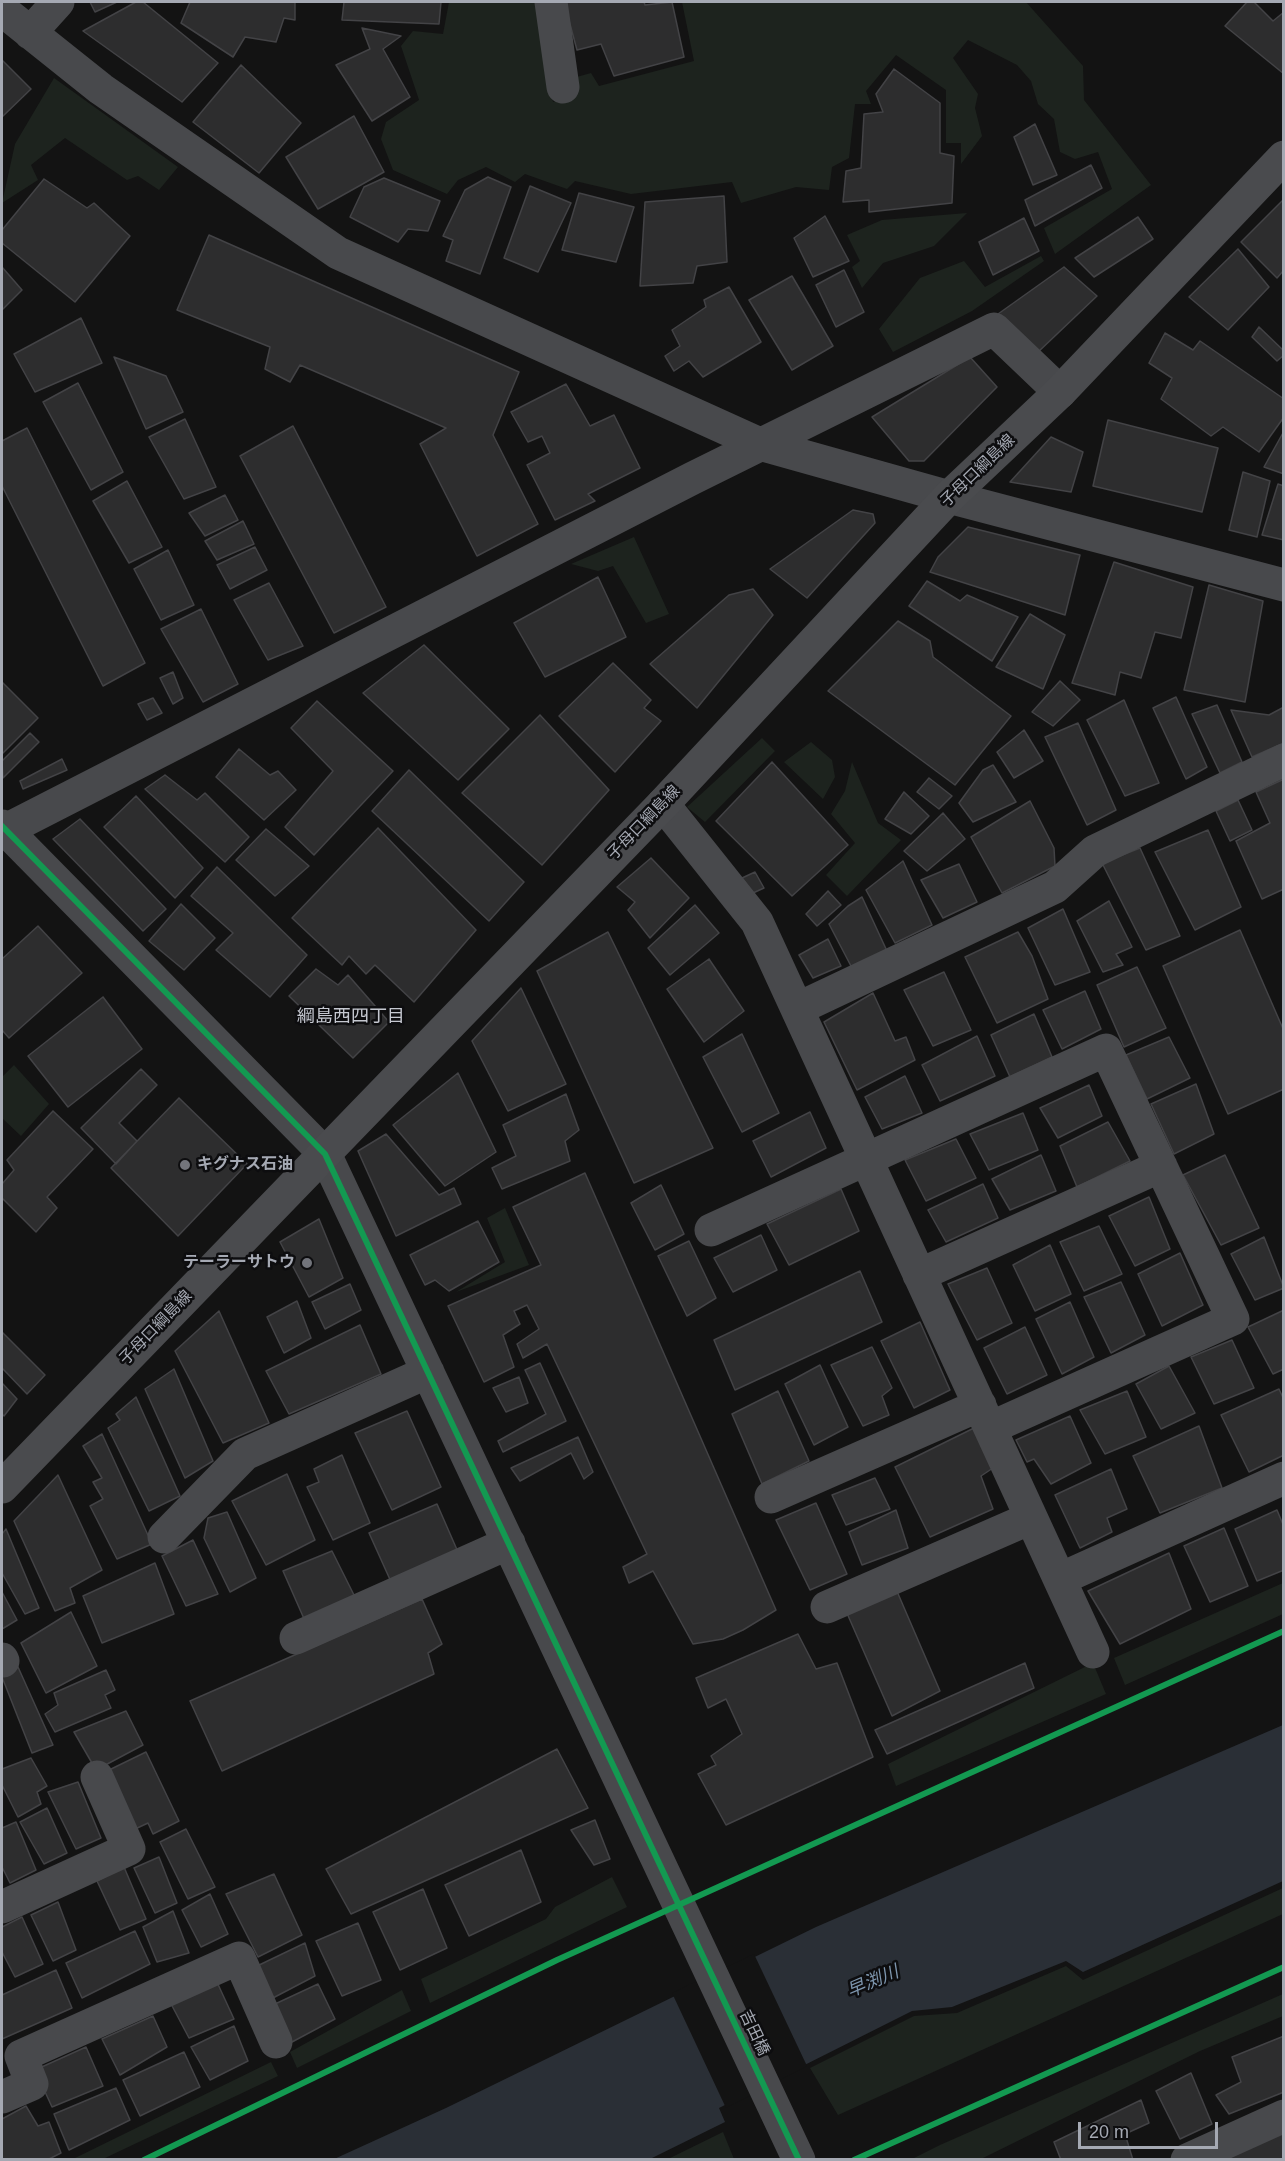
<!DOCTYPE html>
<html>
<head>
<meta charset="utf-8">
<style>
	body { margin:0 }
	#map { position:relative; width:1285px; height:2161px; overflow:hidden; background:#131313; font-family:Helvetica,sans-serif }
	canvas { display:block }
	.frame { position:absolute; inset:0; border:3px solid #a5a9b3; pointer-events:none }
	.scale { position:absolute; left:1078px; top:2122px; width:140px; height:27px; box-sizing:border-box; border:3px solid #a5a9b3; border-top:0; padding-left:8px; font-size:18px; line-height:21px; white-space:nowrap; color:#a5a9b3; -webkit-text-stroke:4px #0d0d0f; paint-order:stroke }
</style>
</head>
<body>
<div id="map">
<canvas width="1285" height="2161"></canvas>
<div class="frame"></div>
<div class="scale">20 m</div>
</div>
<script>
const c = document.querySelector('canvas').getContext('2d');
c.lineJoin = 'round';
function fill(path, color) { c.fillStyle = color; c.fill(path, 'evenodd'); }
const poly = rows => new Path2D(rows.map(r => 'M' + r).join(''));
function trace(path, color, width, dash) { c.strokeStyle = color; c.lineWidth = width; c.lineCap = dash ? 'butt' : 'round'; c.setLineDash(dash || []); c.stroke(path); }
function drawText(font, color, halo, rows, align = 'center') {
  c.font = font + ' Helvetica,"Noto Sans JP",sans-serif'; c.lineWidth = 5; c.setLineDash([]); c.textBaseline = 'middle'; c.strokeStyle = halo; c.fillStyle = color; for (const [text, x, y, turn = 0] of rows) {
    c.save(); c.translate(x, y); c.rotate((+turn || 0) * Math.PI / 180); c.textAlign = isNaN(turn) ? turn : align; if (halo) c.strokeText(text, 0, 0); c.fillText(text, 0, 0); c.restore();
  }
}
fill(poly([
	[449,2,538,2,553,102,575,93,573,78,591,73,599,86,694,61,682,2,1026,2,1083,66,1084,100,1151,185,1055,254,1044,228,1112,189,1098,152,1075,159,1060,152,1054,119,1038,104,1031,81,1017,65,968,40,953,58,978,94,975,108,982,136,961,164,961,143,946,143,946,90,896,55,866,91,871,104,855,104,849,158,832,167,829,190,796,187,741,203,732,182,631,194,575,181,567,189,525,174,515,182,486,167,458,180,447,194,393,170,381,139,386,122,419,100,401,46,413,31,443,34],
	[54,78,178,167,159,190,138,176,127,180,65,138,31,165,38,180,2,203,15,144],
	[967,213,934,246,883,263,862,288,852,267,860,261,847,235,882,220],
	[1041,256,1044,261,972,311,893,352,879,329,920,278,964,261,985,287],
	[634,537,669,614,646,623,613,566,598,571,571,564],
	[762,738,775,751,705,822,687,807],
	[811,742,832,760,835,777,823,799,784,762],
	[852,762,878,823,901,840,847,896,826,875,855,843,831,814,845,791],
	[14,1065,49,1104,21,1136,2,1118,2,1077],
	[505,1208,529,1265,456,1292,505,1262,487,1218],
	[1283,1583,1283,1614,1125,1685,1114,1658],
	[1093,1663,1106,1694,896,1786,888,1764],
	[612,1877,627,1907,430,2003,421,1979,546,1919,555,1907],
	[1283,1888,1283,1914,838,2115,810,2068,914,2016,957,2013,1066,1966,1083,1980],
	[402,1990,411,2011,297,2068,290,2052],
	[1283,1994,1283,2016,1200,2051,983,2158,912,2159,940,2145],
	[271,2062,278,2076,103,2159,73,2159],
	[723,2132,734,2159,668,2159]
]), '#1d231e');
fill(poly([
	[1283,1725,1283,1881,1083,1972,1066,1961,952,2007,912,2011,719,2108,725,2122,650,2159,332,2160,446,2108,816,1927]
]), '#2a2f36');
fill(poly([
	[754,1954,807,2066,726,2108,672,1993]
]), '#131313');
const building = poly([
	[90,2,117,2,95,12,90,2],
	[136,2,143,2,218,63,182,102,83,31,136,2],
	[190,2,295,2,295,20,284,18,276,42,245,37,233,57,181,23,190,2],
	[344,2,441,2,439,24,342,20,344,2],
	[564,2,644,2,645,5,672,2,684,57,614,76,601,44,577,50,564,2],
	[1247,2,1254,2,1273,21,1284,12,1284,74,1225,26,1247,2],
	[362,28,401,36,383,49,410,97,372,121,336,65,370,49,362,28],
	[2,60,31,89,2,117,2,60],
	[241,65,301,123,259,173,193,122,241,65],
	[894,69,940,103,940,153,954,156,952,203,869,212,869,200,843,202,846,171,861,168,864,114,883,112,876,94,894,69],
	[354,116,384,172,318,209,286,157,354,116],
	[1035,124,1057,175,1033,185,1014,137,1035,124],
	[1091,165,1102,188,1035,226,1025,200,1091,165],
	[488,177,511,187,480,274,446,261,453,240,443,236,465,190,488,177],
	[384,178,440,201,428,231,408,229,398,242,350,217,364,187,384,178],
	[44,179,87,208,94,203,130,236,75,302,2,243,2,230,44,179],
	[530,186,571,203,538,272,504,258,530,186],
	[579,193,634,207,616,262,562,250,579,193],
	[724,196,727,262,697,266,693,283,640,286,645,202,724,196],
	[1284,199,1284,270,1277,278,1241,242,1284,199],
	[825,216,849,261,813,277,794,238,825,216],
	[1138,217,1153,239,1094,277,1075,258,1138,217],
	[1024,218,1039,251,993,275,979,242,1024,218],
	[209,235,519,372,493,435,538,524,477,556,420,444,446,428,300,365,290,382,265,369,270,347,177,310,209,235],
	[1238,249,1269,287,1228,330,1189,297,1238,249],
	[2,267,22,290,2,310,2,267],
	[1064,267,1097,296,1036,354,998,314,1064,267],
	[844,270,864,312,836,327,816,285,844,270],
	[792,276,833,346,792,370,749,300,792,276],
	[729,287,761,342,703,377,689,361,674,371,665,356,680,346,672,330,706,307,704,300,729,287],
	[81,318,102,363,35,392,14,354,81,318],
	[1259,327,1284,351,1284,355,1277,361,1252,337,1259,327],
	[1165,333,1193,350,1200,341,1284,399,1284,417,1259,452,1223,427,1211,436,1161,399,1172,378,1149,363,1165,333],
	[114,357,166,376,183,412,146,429,114,357],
	[970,357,997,387,924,461,909,461,872,417,970,357],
	[78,383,123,472,91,490,43,402,78,383],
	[566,384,590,426,614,415,640,468,588,494,595,501,555,520,527,465,550,453,542,436,528,442,511,412,566,384],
	[185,419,216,487,184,499,149,437,185,419],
	[1108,420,1218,448,1202,512,1093,486,1108,420],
	[293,426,386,607,334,633,240,456,293,426],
	[27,428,145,663,103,686,2,486,2,441,27,428],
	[1284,431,1284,474,1264,467,1284,431],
	[1051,437,1083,452,1071,492,1010,482,1051,437],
	[1243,472,1270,481,1257,537,1229,530,1243,472],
	[127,481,162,547,129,563,93,501,127,481],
	[1278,484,1284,486,1284,540,1262,535,1278,484],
	[225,495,238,520,205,536,189,513,225,495],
	[853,510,873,514,875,523,807,598,770,569,853,510],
	[243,521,254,544,217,560,205,541,243,521],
	[968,527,1080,555,1065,615,930,572,938,557,968,527],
	[255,547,267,570,230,589,217,565,255,547],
	[168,550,194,605,161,620,134,569,168,550],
	[1114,562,1193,587,1181,638,1155,632,1141,678,1120,672,1115,695,1072,683,1114,562],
	[598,577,626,637,545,677,514,623,598,577],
	[927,581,960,601,967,595,1018,617,992,661,909,606,927,581],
	[269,583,303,646,268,660,234,600,269,583],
	[1209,585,1263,601,1245,702,1184,690,1209,585],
	[753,589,773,615,697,708,650,664,729,595,753,589],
	[201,609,238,684,203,702,161,629,201,609],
	[1030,614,1065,635,1043,689,996,667,1030,614],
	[898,621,930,641,933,657,1011,716,955,785,828,691,898,621],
	[424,645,509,729,458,780,363,693,424,645],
	[613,663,651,700,644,708,661,721,615,772,559,716,613,663],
	[173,672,183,698,173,704,160,678,173,672],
	[1060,681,1080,700,1053,726,1032,712,1060,681],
	[2,682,38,718,2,754,2,682],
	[1176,697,1207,767,1186,779,1153,708,1176,697],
	[153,698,162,713,147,720,138,704,153,698],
	[1124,700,1159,783,1125,796,1087,720,1124,700],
	[317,701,393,771,314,855,285,827,333,771,291,728,317,701],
	[1217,705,1242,762,1220,773,1192,714,1217,705],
	[1284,707,1284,743,1252,757,1231,710,1269,715,1284,707],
	[540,715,609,790,542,865,462,793,540,715],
	[1078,723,1116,810,1087,825,1045,737,1078,723],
	[1024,730,1043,761,1014,778,997,752,1024,730],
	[30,733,39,742,3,778,2,761,30,733],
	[239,749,270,775,278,771,296,790,264,820,216,777,239,749],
	[62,759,67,770,23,789,20,781,62,759],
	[772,762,848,845,792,896,716,821,772,762],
	[993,765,1016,802,973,822,959,803,983,770,993,765],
	[409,770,524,882,489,921,372,811,409,770],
	[165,775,197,800,205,793,249,837,225,862,145,789,165,775],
	[929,778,952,796,939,809,917,792,929,778],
	[1284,779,1284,889,1262,899,1236,841,1270,823,1256,792,1284,779],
	[904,792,929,816,911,834,885,819,904,792],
	[136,796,203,868,175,898,104,827,136,796],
	[1238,800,1252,830,1230,841,1216,811,1238,800],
	[1030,801,1054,848,1055,866,1002,893,971,837,1030,801],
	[943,813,965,839,927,871,904,851,943,813],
	[80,819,166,909,143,931,53,839,80,819],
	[378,828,476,930,414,1002,375,965,366,974,349,956,342,965,292,918,378,828],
	[266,829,309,866,275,896,236,860,266,829],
	[1208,830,1241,907,1195,930,1155,852,1208,830],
	[1140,848,1180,936,1146,950,1102,863,1140,848],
	[651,858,689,898,650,938,628,910,635,902,617,887,651,858],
	[903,861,932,925,895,943,866,890,903,861],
	[959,864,977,902,943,918,921,880,959,864],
	[217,867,307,955,270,997,216,950,233,933,191,896,217,867],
	[755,872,764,888,753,893,742,878,755,872],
	[828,891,841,905,817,926,806,914,828,891],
	[862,897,887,951,852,968,829,924,848,906,862,897],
	[1109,901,1132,947,1116,954,1123,965,1103,972,1077,921,1109,901],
	[181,904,215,938,184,970,149,941,181,904],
	[695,905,719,933,670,975,648,948,695,905],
	[1063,909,1090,972,1055,985,1028,928,1063,909],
	[38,926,82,973,9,1038,2,1030,2,959,38,926],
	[1240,930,1284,1031,1284,1089,1228,1114,1163,966,1240,930],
	[608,932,713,1148,634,1183,537,971,608,932],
	[1018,932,1032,956,1048,999,997,1023,965,957,1018,932],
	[828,939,841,966,813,978,799,955,828,939],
	[709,959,744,1011,704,1042,667,989,709,959],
	[1137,967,1166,1028,1124,1047,1097,985,1137,967],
	[316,969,338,985,348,975,389,1022,353,1058,289,996,316,969],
	[944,972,971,1030,933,1046,904,990,944,972],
	[521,988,566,1084,508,1111,472,1041,521,988],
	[1085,991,1101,1029,1062,1049,1043,1010,1085,991],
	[873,993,895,1041,906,1037,915,1060,857,1090,824,1022,873,993],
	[103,997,142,1049,68,1107,28,1056,103,997],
	[1034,1014,1052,1057,1010,1077,991,1035,1034,1014],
	[742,1034,779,1113,742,1132,703,1057,742,1034],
	[977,1036,995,1076,940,1101,922,1065,977,1036],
	[1169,1037,1190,1078,1147,1099,1126,1055,1169,1037],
	[141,1069,157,1085,119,1123,137,1141,116,1164,81,1128,141,1069],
	[458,1073,496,1152,445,1186,393,1125,458,1073],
	[905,1076,922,1113,882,1129,865,1097,905,1076],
	[1196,1084,1214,1134,1174,1154,1151,1104,1196,1084],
	[1089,1085,1102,1116,1058,1138,1040,1108,1089,1085],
	[566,1094,579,1130,565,1141,570,1161,502,1189,492,1168,516,1156,503,1125,566,1094],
	[179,1098,247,1164,178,1236,111,1168,179,1098],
	[53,1111,93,1149,47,1197,57,1208,36,1232,2,1198,2,1184,14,1170,7,1160,53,1111],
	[810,1112,826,1148,771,1177,753,1141,810,1112],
	[1023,1113,1038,1150,989,1170,970,1134,1023,1113],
	[1108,1122,1130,1161,1077,1187,1060,1146,1108,1122],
	[386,1134,439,1195,454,1188,461,1204,396,1236,358,1151,386,1134],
	[956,1139,976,1178,926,1201,905,1160,956,1139],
	[1041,1155,1056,1191,1010,1210,992,1179,1041,1155],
	[1225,1155,1259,1228,1221,1245,1183,1175,1225,1155],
	[585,1173,776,1610,743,1630,723,1639,693,1644,653,1571,629,1583,623,1567,647,1554,547,1344,523,1358,517,1344,539,1329,527,1305,514,1311,520,1324,503,1335,514,1367,484,1382,448,1306,541,1265,513,1207,585,1173],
	[983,1184,998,1218,946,1242,928,1210,983,1184],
	[661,1185,684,1234,655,1250,631,1203,661,1185],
	[841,1189,859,1231,789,1265,767,1224,841,1189],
	[1149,1197,1170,1249,1135,1266,1109,1216,1149,1197],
	[319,1219,343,1278,309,1297,280,1242,319,1219],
	[478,1221,499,1262,449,1291,435,1280,425,1285,410,1255,478,1221],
	[1099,1226,1122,1274,1084,1291,1060,1242,1099,1226],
	[761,1235,777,1270,733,1292,714,1258,761,1235],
	[1264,1237,1284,1288,1255,1300,1231,1254,1264,1237],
	[689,1241,716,1298,687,1316,658,1256,689,1241],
	[1050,1245,1071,1294,1035,1311,1013,1265,1050,1245],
	[1180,1253,1203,1305,1162,1326,1138,1274,1180,1253],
	[987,1268,1012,1323,977,1340,948,1284,987,1268],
	[860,1271,882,1322,735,1390,714,1340,860,1271],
	[1121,1282,1145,1335,1111,1353,1084,1297,1121,1282],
	[350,1284,361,1310,325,1329,312,1302,350,1284],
	[297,1301,311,1338,284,1353,267,1317,297,1301],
	[1070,1302,1094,1357,1062,1374,1036,1319,1070,1302],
	[1284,1310,1284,1369,1273,1374,1248,1327,1284,1310],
	[219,1311,269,1423,223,1443,175,1351,219,1311],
	[920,1322,950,1390,914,1408,881,1341,920,1322],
	[360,1325,381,1374,289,1414,266,1371,360,1325],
	[1025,1327,1047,1375,1007,1394,984,1348,1025,1327],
	[2,1332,45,1375,27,1394,2,1368,2,1332],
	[1232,1340,1254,1388,1214,1404,1191,1357,1232,1340],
	[872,1347,892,1388,882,1396,889,1415,863,1426,831,1365,872,1347],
	[540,1363,566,1421,503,1452,498,1441,546,1414,525,1370,540,1363],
	[820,1365,848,1427,814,1445,785,1384,820,1365],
	[1169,1366,1195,1413,1161,1429,1136,1384,1169,1366],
	[174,1369,213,1461,185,1478,145,1389,174,1369],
	[519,1377,528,1403,506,1412,493,1388,519,1377],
	[2,1383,17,1399,4,1416,2,1414,2,1383],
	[1279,1389,1284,1400,1284,1455,1249,1472,1221,1415,1279,1389],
	[778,1391,809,1461,762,1484,732,1414,778,1391],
	[1127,1391,1146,1437,1105,1454,1080,1410,1127,1391],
	[136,1397,180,1496,149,1511,108,1428,120,1420,116,1414,136,1397],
	[407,1411,441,1487,392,1510,355,1433,407,1411],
	[1070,1416,1091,1463,1051,1484,1034,1459,1027,1462,1016,1440,1070,1416],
	[1199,1426,1222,1488,1160,1513,1133,1456,1199,1426],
	[974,1428,993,1468,981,1476,993,1509,930,1537,895,1467,974,1428],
	[102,1434,152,1544,117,1559,90,1506,103,1499,93,1482,102,1478,83,1446,102,1434],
	[578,1437,593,1472,584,1479,571,1453,520,1481,511,1468,578,1437],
	[342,1455,370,1523,333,1540,307,1487,319,1482,314,1469,342,1455],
	[1111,1469,1127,1509,1107,1518,1112,1532,1080,1548,1055,1495,1111,1469],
	[287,1474,315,1540,266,1565,232,1501,287,1474],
	[58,1475,102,1570,70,1588,75,1603,55,1611,14,1521,58,1475],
	[875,1478,890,1509,846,1525,832,1495,875,1478],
	[816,1503,847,1574,810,1590,776,1520,816,1503],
	[437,1504,458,1552,392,1584,369,1533,437,1504],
	[896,1510,908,1548,862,1565,849,1532,896,1510],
	[1277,1510,1284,1527,1284,1570,1257,1581,1235,1529,1277,1510],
	[227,1512,256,1578,230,1592,204,1538,208,1518,227,1512],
	[1224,1528,1248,1586,1210,1602,1184,1546,1224,1528],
	[6,1529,39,1608,25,1614,2,1573,2,1534,6,1529],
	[193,1540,218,1594,186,1606,162,1556,193,1540],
	[332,1551,356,1599,305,1621,283,1571,332,1551],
	[1169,1553,1191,1609,1120,1644,1088,1591,1169,1553],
	[155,1563,174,1614,102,1643,83,1596,155,1563],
	[896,1589,940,1691,892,1716,846,1611,896,1589],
	[2,1592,17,1620,2,1629,2,1592],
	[422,1599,442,1644,428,1653,434,1674,222,1771,190,1701,422,1599],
	[71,1612,97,1666,46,1693,21,1643,71,1612],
	[798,1634,816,1669,837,1663,873,1757,726,1825,698,1774,716,1765,711,1756,742,1734,726,1699,708,1708,696,1678,798,1634],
	[1025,1663,1034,1688,887,1754,875,1730,1025,1663],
	[18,1667,53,1745,32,1753,2,1677,18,1667],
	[106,1670,115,1690,105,1695,111,1708,55,1732,45,1714,58,1705,54,1693,106,1670],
	[126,1711,143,1745,96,1770,74,1732,126,1711],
	[557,1749,588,1808,351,1914,326,1869,557,1749],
	[146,1752,179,1821,153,1834,148,1823,133,1830,107,1771,146,1752],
	[31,1758,47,1786,37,1792,41,1804,18,1817,2,1785,2,1769,31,1758],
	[78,1782,101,1838,76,1849,48,1792,78,1782],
	[47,1808,67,1853,44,1864,20,1822,47,1808],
	[595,1820,610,1859,594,1865,571,1830,595,1820],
	[16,1822,36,1870,10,1883,2,1867,2,1828,16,1822],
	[186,1829,215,1887,188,1899,160,1842,186,1829],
	[521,1850,541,1902,469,1936,445,1885,521,1850],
	[159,1857,177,1903,155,1913,134,1868,159,1857],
	[124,1867,146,1919,120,1930,97,1881,124,1867],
	[274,1874,302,1935,258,1957,226,1894,274,1874],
	[423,1889,447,1948,400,1970,373,1912,423,1889],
	[210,1894,228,1934,201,1947,182,1910,210,1894],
	[58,1902,76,1950,53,1961,31,1915,58,1902],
	[173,1911,189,1953,157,1962,143,1927,173,1911],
	[22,1917,43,1964,15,1977,2,1952,2,1927,22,1917],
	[358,1923,381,1980,342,1996,316,1941,358,1923],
	[135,1931,150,1964,82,1998,66,1963,135,1931],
	[305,1943,315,1976,271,1999,255,1967,305,1943],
	[56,1970,72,2008,2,2039,2,1995,56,1970],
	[216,1980,234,2019,189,2038,170,2002,216,1980],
	[318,1984,335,2019,292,2042,275,2004,318,1984],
	[153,2016,167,2047,120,2075,102,2039,153,2016],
	[234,2026,248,2061,210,2080,191,2047,234,2026],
	[1284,2036,1284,2092,1229,2114,1216,2095,1241,2082,1232,2057,1284,2036],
	[86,2047,103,2086,52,2107,35,2070,86,2047],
	[184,2052,200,2087,140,2116,123,2080,184,2052],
	[1191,2073,1212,2124,1180,2139,1156,2091,1191,2073],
	[116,2088,130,2120,69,2150,54,2114,116,2088],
	[1141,2100,1149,2123,1125,2134,1133,2160,1061,2160,1054,2142,1141,2100],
	[26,2106,38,2126,49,2122,61,2153,47,2160,2,2160,2,2119,26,2106],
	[1284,2131,1284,2160,1219,2160,1284,2131]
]);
fill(building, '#2d2d2e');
trace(building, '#434346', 1.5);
trace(poly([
	[551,2,563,87],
	[2,10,101,89,338,253,760,444,949,497,1284,585],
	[30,33,58,2],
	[663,804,757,922,1093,1652],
	[2,826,325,1154,799,2160],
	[2,832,693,478,994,329,1060,392],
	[797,1009,1055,887,1095,851,1284,760],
	[711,1230,1106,1050,1233,1319,990,1428],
	[919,1275,1161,1166],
	[771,1497,980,1405],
	[164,1537,245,1454,428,1372],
	[1060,1579,1284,1478],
	[827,1607,1031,1518],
	[296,1638,509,1543],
	[2,1659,3,1661],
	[2,1907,129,1849,97,1777],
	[2,2097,32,2084,21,2056,239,1958,276,2042],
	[1187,2160,1284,2116]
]), '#48494c', 33);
trace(poly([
	[2,1487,663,804,949,497,1060,392,1284,157]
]), '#4a4b4e', 33);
trace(poly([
	[2,826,325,1154,799,2160],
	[144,2160,557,1960,1284,1631],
	[854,2160,1284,1967]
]), '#139951', 6);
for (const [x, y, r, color] of [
	[185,1165,6,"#72747b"],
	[307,1263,6,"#72747b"]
]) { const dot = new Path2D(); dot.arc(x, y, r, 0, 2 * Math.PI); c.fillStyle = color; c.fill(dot); trace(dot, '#0d0d0f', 2); }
drawText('16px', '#a5a9b3', '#0d0d0f', [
	["子母口綱島線",978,471,-44],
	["子母口綱島線",644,823,-46],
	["子母口綱島線",156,1328,-46],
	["吉田橋",754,2033,65]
]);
drawText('bold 16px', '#a5a9b3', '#0d0d0f', [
	["キグナス石油",197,1165],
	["テーラーサトウ",295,1263,"right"]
], 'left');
drawText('18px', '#c5c8d0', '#0d0d0f', [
	["綱島西四丁目",351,1017]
]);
drawText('italic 18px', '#7d95ad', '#0d0d0f', [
	["早渕川",873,1982,-23]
]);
</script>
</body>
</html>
